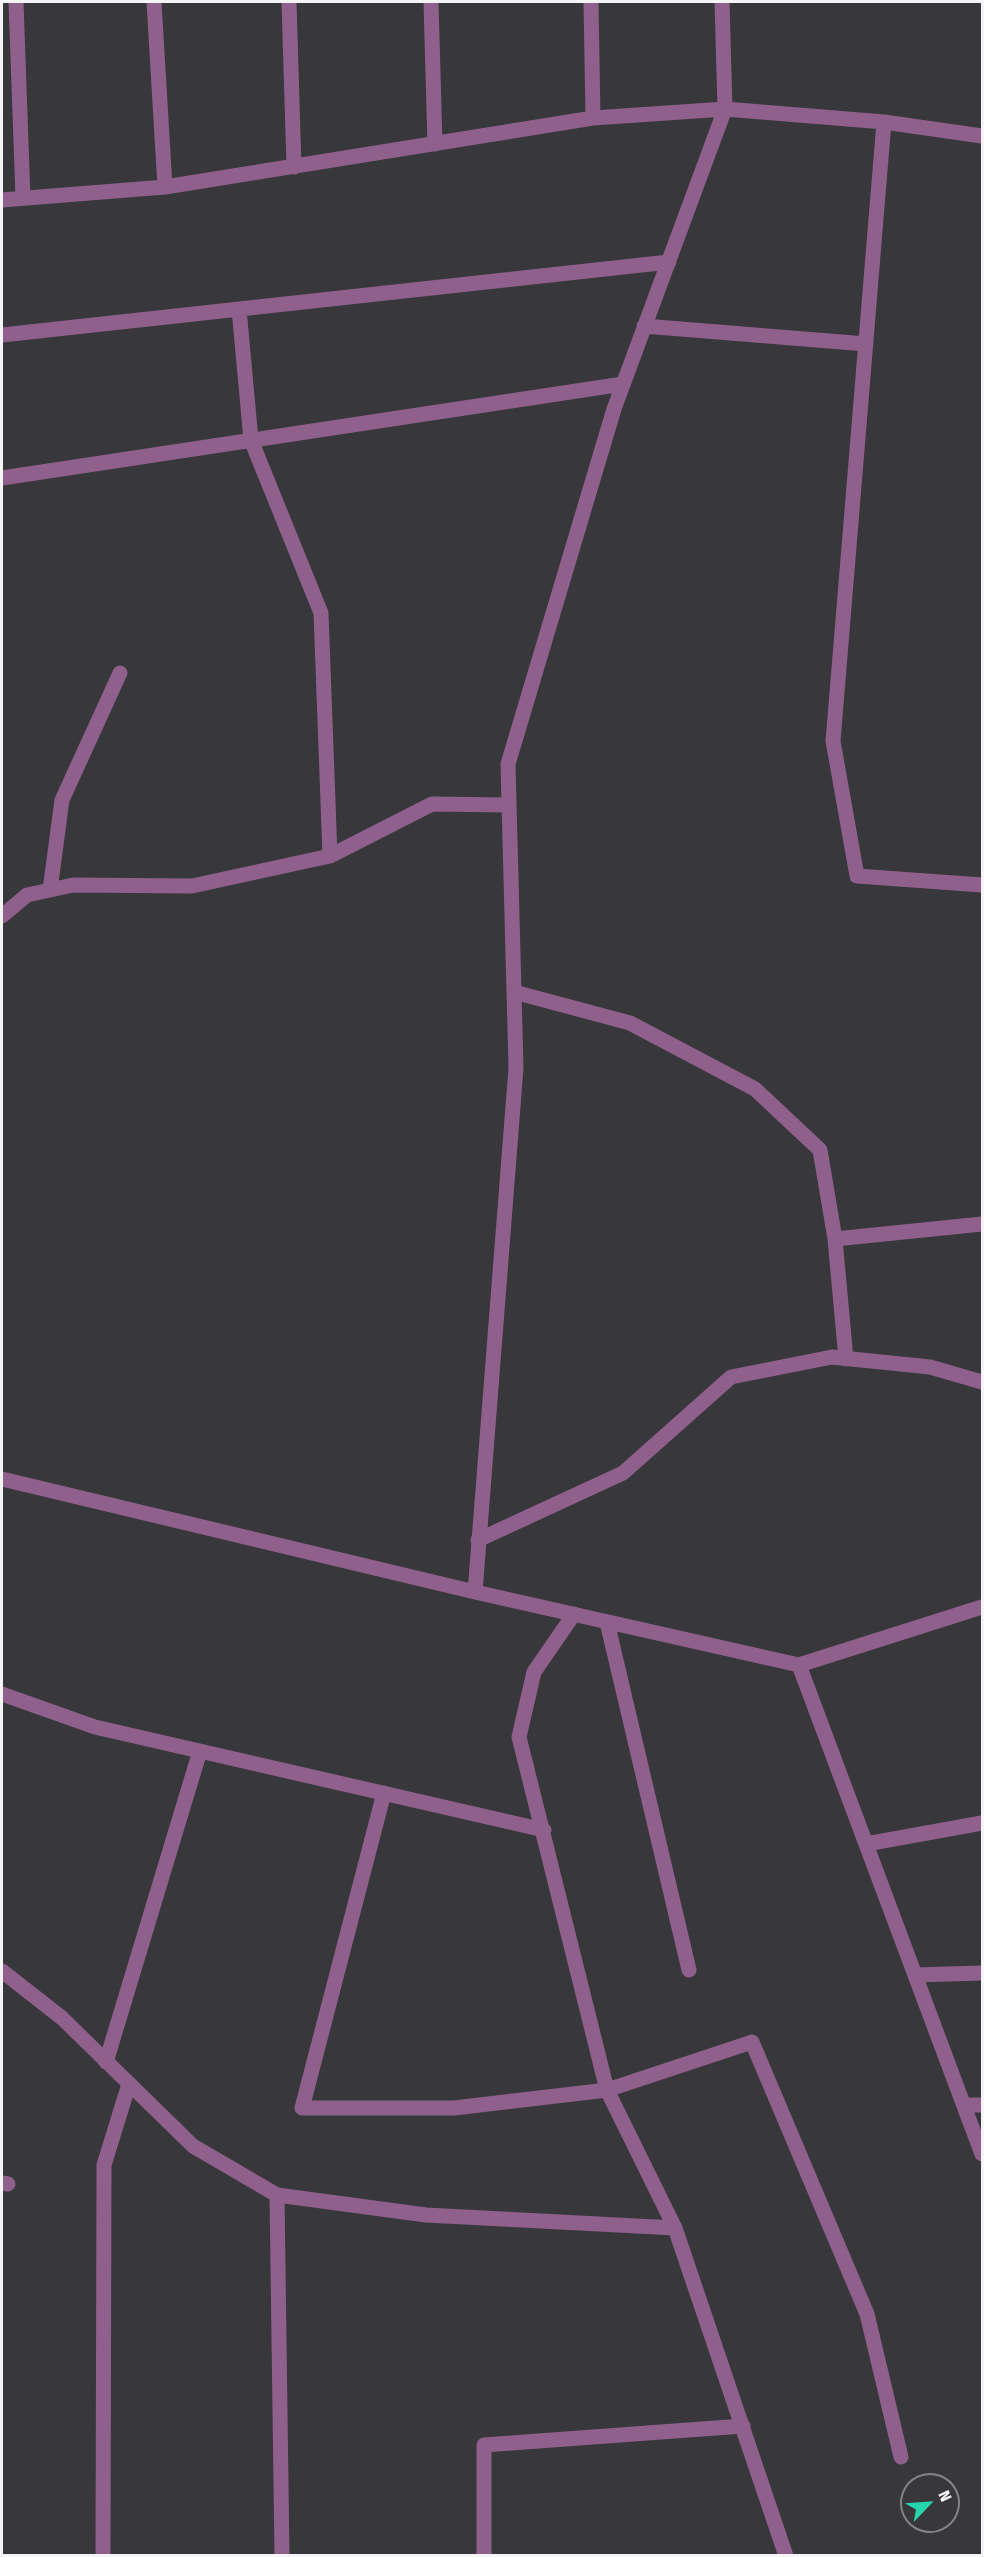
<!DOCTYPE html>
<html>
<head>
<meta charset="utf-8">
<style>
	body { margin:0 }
	#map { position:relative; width:984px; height:2557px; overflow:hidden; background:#38373b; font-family:"Fira Sans Condensed",sans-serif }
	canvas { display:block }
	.frame { position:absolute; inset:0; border:3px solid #f5f4f6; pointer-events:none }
	.north { position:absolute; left:900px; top:2473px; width:60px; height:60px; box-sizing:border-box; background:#38373b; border:2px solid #848386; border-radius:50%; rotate:65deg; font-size:16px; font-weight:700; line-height:24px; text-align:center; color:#f5f4f6 }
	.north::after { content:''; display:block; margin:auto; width:21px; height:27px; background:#27d5ad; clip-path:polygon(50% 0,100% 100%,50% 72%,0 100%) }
</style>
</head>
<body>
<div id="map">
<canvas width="984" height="2557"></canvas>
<div class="frame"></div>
<div class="north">N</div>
</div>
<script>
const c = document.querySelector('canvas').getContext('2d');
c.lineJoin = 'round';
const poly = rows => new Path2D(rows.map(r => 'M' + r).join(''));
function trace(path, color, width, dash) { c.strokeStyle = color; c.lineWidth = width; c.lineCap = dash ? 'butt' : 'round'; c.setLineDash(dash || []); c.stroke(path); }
trace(poly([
	[16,2,23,198],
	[154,2,165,187],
	[289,2,294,167],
	[431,2,435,144],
	[591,2,593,118],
	[884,122,833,741,857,876,982,885],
	[2,200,165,187,593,118,725,109,884,122,982,136],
	[239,309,251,440,321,613,330,856],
	[644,326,866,344],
	[2,335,669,262],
	[2,478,623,384],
	[50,890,62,800,120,673],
	[2,916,27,895,73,885,192,886,330,856,432,804,509,805],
	[514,992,630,1023,755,1089,820,1150,835,1239,846,1359],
	[835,1239,982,1224],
	[2,1479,475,1592,799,1665,982,1607],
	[478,1540,623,1473,731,1377,832,1357,930,1367,982,1382],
	[475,1592,516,1068,508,764,614,409,725,109,722,2],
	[607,1622,689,1970],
	[799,1665,982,2154],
	[2,1694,95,1727,544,1830],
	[384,1793,302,2108,454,2108,607,2090,519,1737,534,1672,574,1614],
	[866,1844,982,1823],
	[915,1975,982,1973],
	[106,2062,200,1751],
	[607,2090,752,2042,867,2314,901,2457],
	[964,2105,982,2105],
	[2,2183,8,2184],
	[277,2195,282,2556],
	[103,2556,104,2165,129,2084],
	[484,2556,484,2445,743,2426]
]), '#8e608b', 15);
trace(poly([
	[2,1971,62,2018,193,2146,277,2195,426,2215,675,2228,786,2556],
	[607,2090,675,2228]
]), '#8e608b', 15);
</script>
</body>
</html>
